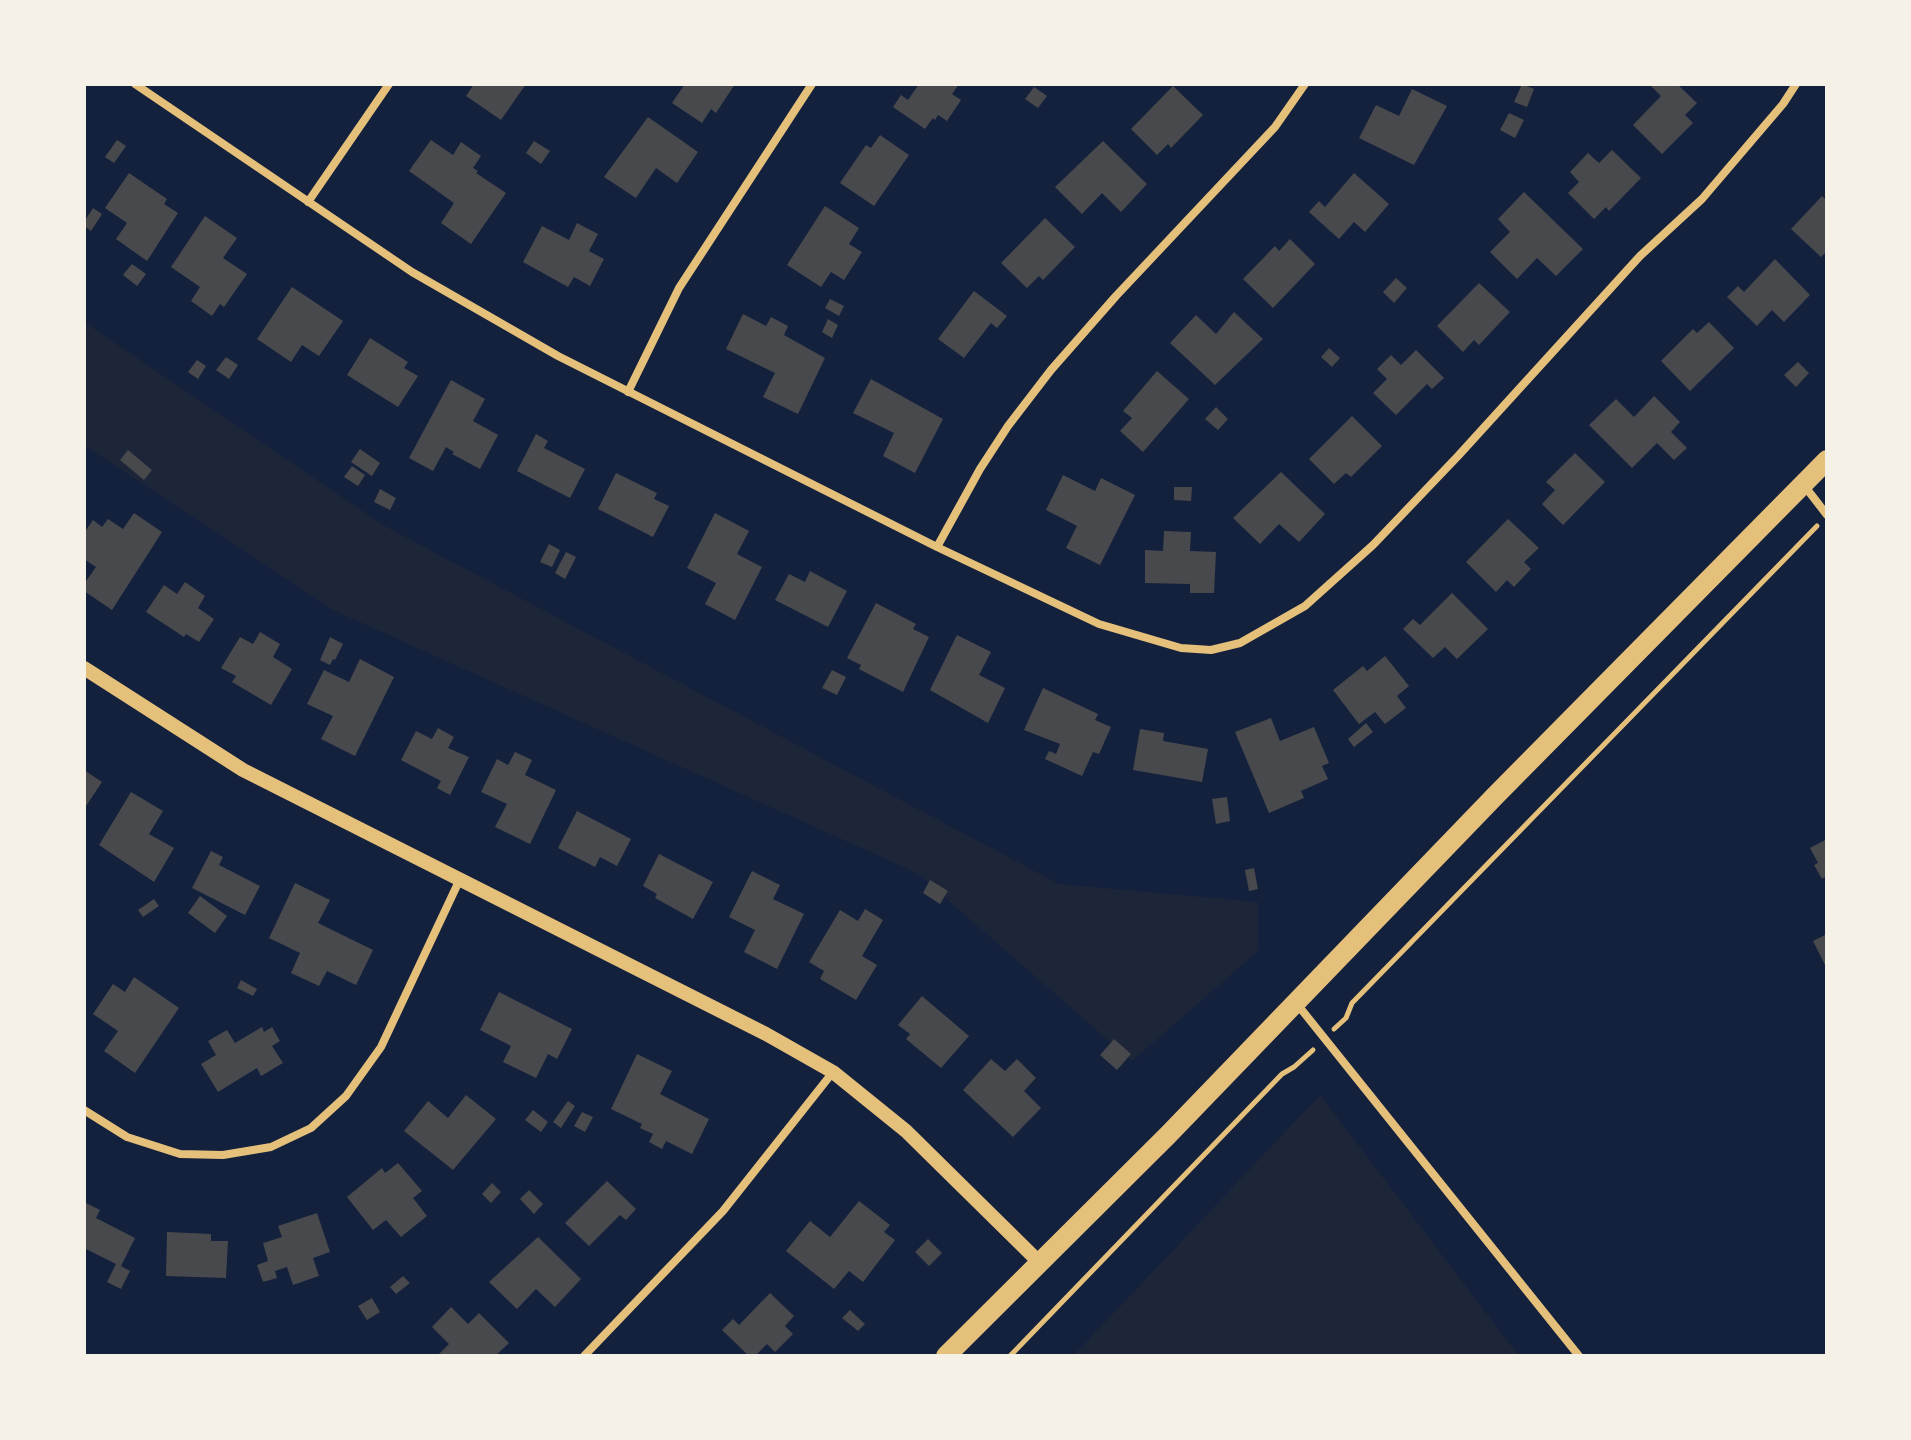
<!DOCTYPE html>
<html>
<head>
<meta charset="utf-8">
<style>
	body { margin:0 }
	#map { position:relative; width:1911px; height:1440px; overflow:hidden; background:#14213d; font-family:Inter,sans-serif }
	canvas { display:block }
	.frame { position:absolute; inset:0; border:86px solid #f6f1e7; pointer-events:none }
</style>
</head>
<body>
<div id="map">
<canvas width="1911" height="1440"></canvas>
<div class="frame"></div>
</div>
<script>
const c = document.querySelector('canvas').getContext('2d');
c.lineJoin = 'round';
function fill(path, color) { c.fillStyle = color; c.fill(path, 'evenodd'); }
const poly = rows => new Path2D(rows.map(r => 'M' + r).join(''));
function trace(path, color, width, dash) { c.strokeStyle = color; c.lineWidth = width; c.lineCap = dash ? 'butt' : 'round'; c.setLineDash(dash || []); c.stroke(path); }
fill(poly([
	[84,322,383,525,1059,884,1258,902,1258,951,1132,1061,917,873,333,610,84,445],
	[1320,1095,1519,1356,1073,1356]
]), '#1d2539');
fill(poly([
	[474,84,526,84,501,120,466,96],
	[685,84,735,84,716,113,711,109,702,123,672,103],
	[919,84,959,84,952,94,961,100,947,121,938,115,935,120,933,118,925,129,893,107,901,95,908,100],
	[1522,84,1534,89,1527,107,1514,102],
	[1649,84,1677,84,1697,103,1685,115,1693,123,1662,154,1633,125,1661,96],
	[1173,86,1203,115,1171,148,1168,144,1157,155,1131,129],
	[1034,87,1047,96,1038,108,1025,99],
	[1412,89,1447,106,1414,165,1359,138,1376,105,1399,116],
	[1509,113,1524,120,1515,138,1500,130],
	[648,117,698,152,677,183,656,168,636,198,604,177],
	[880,135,909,155,874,206,840,183,866,145,871,148],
	[117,140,126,146,114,163,105,157],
	[431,140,453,155,461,142,481,156,473,168,478,171,476,173,506,193,471,244,441,223,454,203,409,171],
	[534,141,550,151,541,164,526,153],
	[1103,141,1147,184,1121,212,1102,193,1082,214,1055,187],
	[1612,150,1641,178,1609,211,1606,207,1594,219,1568,193,1579,182,1570,172,1588,153,1599,163],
	[129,173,167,199,164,204,178,213,147,261,116,239,127,223,105,208],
	[1354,173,1389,204,1365,232,1354,222,1339,239,1309,212,1319,201,1325,207],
	[1524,192,1583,249,1556,276,1537,258,1517,279,1490,252,1510,232,1498,219],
	[1822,196,1827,201,1827,251,1821,257,1791,229],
	[825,206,859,228,849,244,862,252,844,280,831,272,821,287,787,265],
	[93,208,102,214,91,231,84,226,84,222],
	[205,216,237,238,223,258,247,274,224,307,220,304,212,316,191,301,200,287,171,267],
	[1045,218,1075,247,1043,280,1039,276,1027,288,1001,263],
	[577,223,598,234,589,251,604,259,590,286,574,277,568,287,523,262,542,226,569,240],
	[1290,239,1315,264,1273,308,1243,279,1275,246,1279,251],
	[1775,259,1810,295,1784,322,1772,310,1757,326,1727,297,1738,286,1744,292],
	[132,264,146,274,137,286,123,275],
	[1396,278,1407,288,1394,303,1383,292],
	[1479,283,1510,312,1479,345,1474,340,1463,352,1437,326],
	[292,287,343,321,319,356,302,345,291,362,257,339],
	[974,291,1007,316,997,328,991,323,964,358,938,339],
	[830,299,844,306,839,316,825,308],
	[1234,312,1263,339,1215,385,1170,343,1196,315,1216,334],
	[743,314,766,326,771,317,788,326,784,335,825,358,798,414,763,397,775,373,726,349],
	[828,319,838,325,832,338,822,332],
	[1709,322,1734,348,1690,391,1661,361,1693,329,1697,333],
	[370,338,408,362,404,368,418,376,398,407,347,375],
	[1329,348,1340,358,1332,367,1321,357],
	[1416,350,1444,378,1432,389,1427,384,1396,415,1373,393,1387,379,1377,369,1391,355,1401,365],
	[226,357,238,365,229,379,216,370],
	[197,360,206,366,198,379,188,372],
	[1798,362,1809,373,1796,387,1784,375],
	[1157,371,1189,399,1143,452,1120,431,1132,418,1123,411],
	[871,379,943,419,915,473,883,456,894,433,853,413],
	[451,380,485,399,473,421,498,435,480,469,452,454,454,452,446,447,433,471,409,458],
	[1654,396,1680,422,1671,432,1687,448,1674,460,1657,443,1632,468,1589,425,1616,399,1634,417],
	[1216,407,1228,419,1218,430,1205,419],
	[1352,416,1382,446,1351,477,1346,473,1334,484,1309,459],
	[536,434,548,441,544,448,585,469,570,498,517,471],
	[360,449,380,463,372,476,351,462],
	[128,450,152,470,144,480,120,460],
	[1575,453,1605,482,1563,525,1542,504,1555,490,1546,482],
	[352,466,365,475,358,486,344,477],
	[1281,472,1325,514,1299,542,1279,524,1260,544,1233,518],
	[616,473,657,493,654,499,669,506,653,537,598,509],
	[1063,475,1095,491,1101,478,1135,495,1100,565,1066,548,1077,526,1046,510],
	[1174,487,1192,487,1191,501,1174,500],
	[380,489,396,498,390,510,374,502],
	[134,513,162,532,112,610,84,591,84,584,96,567,84,559,84,533,93,520,102,527,108,519,123,529],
	[715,513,749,531,737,554,762,567,735,620,705,604,716,583,687,568],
	[1508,519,1539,548,1524,562,1531,569,1514,587,1507,580,1496,592,1466,562],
	[1164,531,1191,532,1190,551,1216,552,1214,593,1190,593,1190,584,1145,583,1145,550,1163,551],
	[549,544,560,550,552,567,540,562],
	[566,552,576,557,565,579,555,573],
	[810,571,847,591,828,627,775,600,789,574,805,582],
	[185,582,205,596,198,608,214,619,199,642,186,634,184,637,146,612,164,585,177,594],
	[1452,593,1488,629,1457,659,1445,647,1433,658,1403,629,1413,619,1420,625],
	[876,603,916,624,913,629,929,637,903,692,859,669,861,665,847,658],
	[260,632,280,644,273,657,292,669,271,705,232,682,236,676,221,668,240,637,253,644],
	[957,635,991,652,979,675,1005,688,988,723,930,690],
	[330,637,343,644,335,660,333,659,330,665,320,660],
	[1385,656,1409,686,1397,696,1406,708,1385,724,1375,712,1359,724,1333,690,1363,666,1367,671],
	[360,659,394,677,355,756,321,739,333,716,307,704,324,670,349,682],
	[832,670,846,677,837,695,822,688],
	[1043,688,1098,714,1095,720,1111,727,1099,754,1093,752,1082,776,1045,759,1049,751,1056,754,1060,744,1024,730],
	[1271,718,1280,741,1314,727,1329,763,1322,766,1328,779,1301,791,1304,798,1269,813,1235,732],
	[1366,723,1373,732,1354,747,1348,739],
	[438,728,454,737,448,748,469,757,450,795,437,788,441,781,401,760,416,731,432,739],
	[1140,729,1164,733,1163,741,1208,749,1202,782,1133,770],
	[515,752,532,760,525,775,556,790,530,844,495,827,507,804,481,792,497,759,508,765],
	[84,770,102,782,84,809],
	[131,792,163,811,149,834,174,848,154,882,99,845],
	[1227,797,1230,821,1216,824,1212,799],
	[577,811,631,839,617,866,600,857,595,867,558,848],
	[1827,839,1827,882,1825,877,1822,879,1814,865,1818,863,1810,848],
	[211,851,223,857,219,865,260,886,245,915,192,888],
	[659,854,713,882,693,919,655,898,657,894,643,886],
	[1254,868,1258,889,1249,891,1245,870],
	[752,871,780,885,773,899,804,914,777,969,744,952,755,930,729,917],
	[930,880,948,891,940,904,923,893],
	[295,883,330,900,318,923,373,950,356,985,327,971,319,986,291,973,300,953,269,938],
	[200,896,227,916,215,933,188,913],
	[154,899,159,906,143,917,138,910],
	[865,909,883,920,862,956,877,965,856,1000,820,979,824,971,809,962,840,910,858,921],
	[1827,934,1827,969,1813,941],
	[134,977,179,1008,135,1073,104,1051,118,1031,93,1014,113,984,125,992],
	[241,980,257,989,253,996,237,988],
	[499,992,572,1029,557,1059,548,1054,536,1078,503,1062,511,1046,480,1030],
	[922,996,969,1036,941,1068,906,1039,910,1034,898,1025],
	[262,1027,264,1032,272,1027,280,1041,272,1046,283,1063,261,1076,257,1068,218,1092,201,1064,216,1055,208,1041,227,1030,235,1043],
	[1114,1039,1131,1054,1117,1070,1100,1055],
	[637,1054,672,1071,660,1094,709,1119,692,1154,666,1141,662,1149,649,1142,653,1134,640,1128,642,1124,611,1109],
	[991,1059,1005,1071,1017,1059,1036,1078,1024,1091,1041,1108,1013,1137,963,1090],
	[466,1095,496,1119,453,1170,404,1131,428,1101,448,1118],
	[568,1101,575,1106,561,1128,553,1122],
	[533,1110,548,1122,541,1132,525,1120],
	[582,1112,593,1117,585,1132,574,1126],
	[398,1163,422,1191,413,1198,427,1216,401,1237,386,1220,373,1230,347,1197,382,1168,385,1173],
	[607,1181,636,1209,626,1220,620,1215,589,1246,565,1223],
	[492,1183,501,1192,491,1203,482,1194],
	[529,1190,543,1204,534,1214,520,1199],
	[859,1201,890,1225,884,1232,895,1240,863,1282,849,1271,834,1289,786,1251,810,1221,830,1237],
	[84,1202,100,1210,96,1218,135,1238,121,1266,130,1271,121,1289,107,1282,116,1264,84,1248],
	[317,1213,330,1252,313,1258,319,1276,293,1285,287,1267,275,1271,277,1278,263,1282,257,1265,268,1261,263,1243,282,1237,278,1226],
	[167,1232,211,1234,211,1241,228,1241,226,1278,166,1276],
	[538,1237,581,1279,555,1307,536,1289,517,1309,489,1282],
	[928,1239,942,1253,929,1266,915,1252],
	[403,1276,410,1283,396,1294,390,1287],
	[770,1293,794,1316,785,1326,793,1334,775,1352,767,1344,755,1356,749,1356,722,1330,733,1319,739,1325],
	[372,1298,380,1312,367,1320,358,1306],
	[451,1307,468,1324,479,1313,509,1343,495,1356,437,1356,449,1344,432,1327],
	[850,1310,865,1324,858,1331,842,1318]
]), '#48494c');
trace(poly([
	[1334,1029,1346,1018,1352,1003,1817,526],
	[1010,1356,1282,1074,1294,1067,1313,1050]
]), '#e5c07b', 5);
trace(poly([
	[135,84,412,272,558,356,937,547,1099,624,1181,648,1211,650,1240,643,1305,606,1373,545,1458,456,1640,256,1702,199,1783,104,1796,84],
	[308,202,389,84],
	[628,392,679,288,812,84],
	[1803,484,1827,515],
	[937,547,980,469,1008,426,1051,370,1116,296,1275,127,1305,84],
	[1297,1004,1579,1356],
	[84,1110,127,1137,180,1154,223,1155,271,1147,311,1128,346,1096,381,1047,460,879],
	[584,1356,723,1211,833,1072]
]), '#e5c07b', 8);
trace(poly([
	[84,668,243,770,766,1034,833,1072,906,1131,1040,1263]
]), '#e5c07b', 14);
trace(poly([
	[946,1356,1168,1135,1496,795,1827,460]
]), '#e5c07b', 20);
</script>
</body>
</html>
